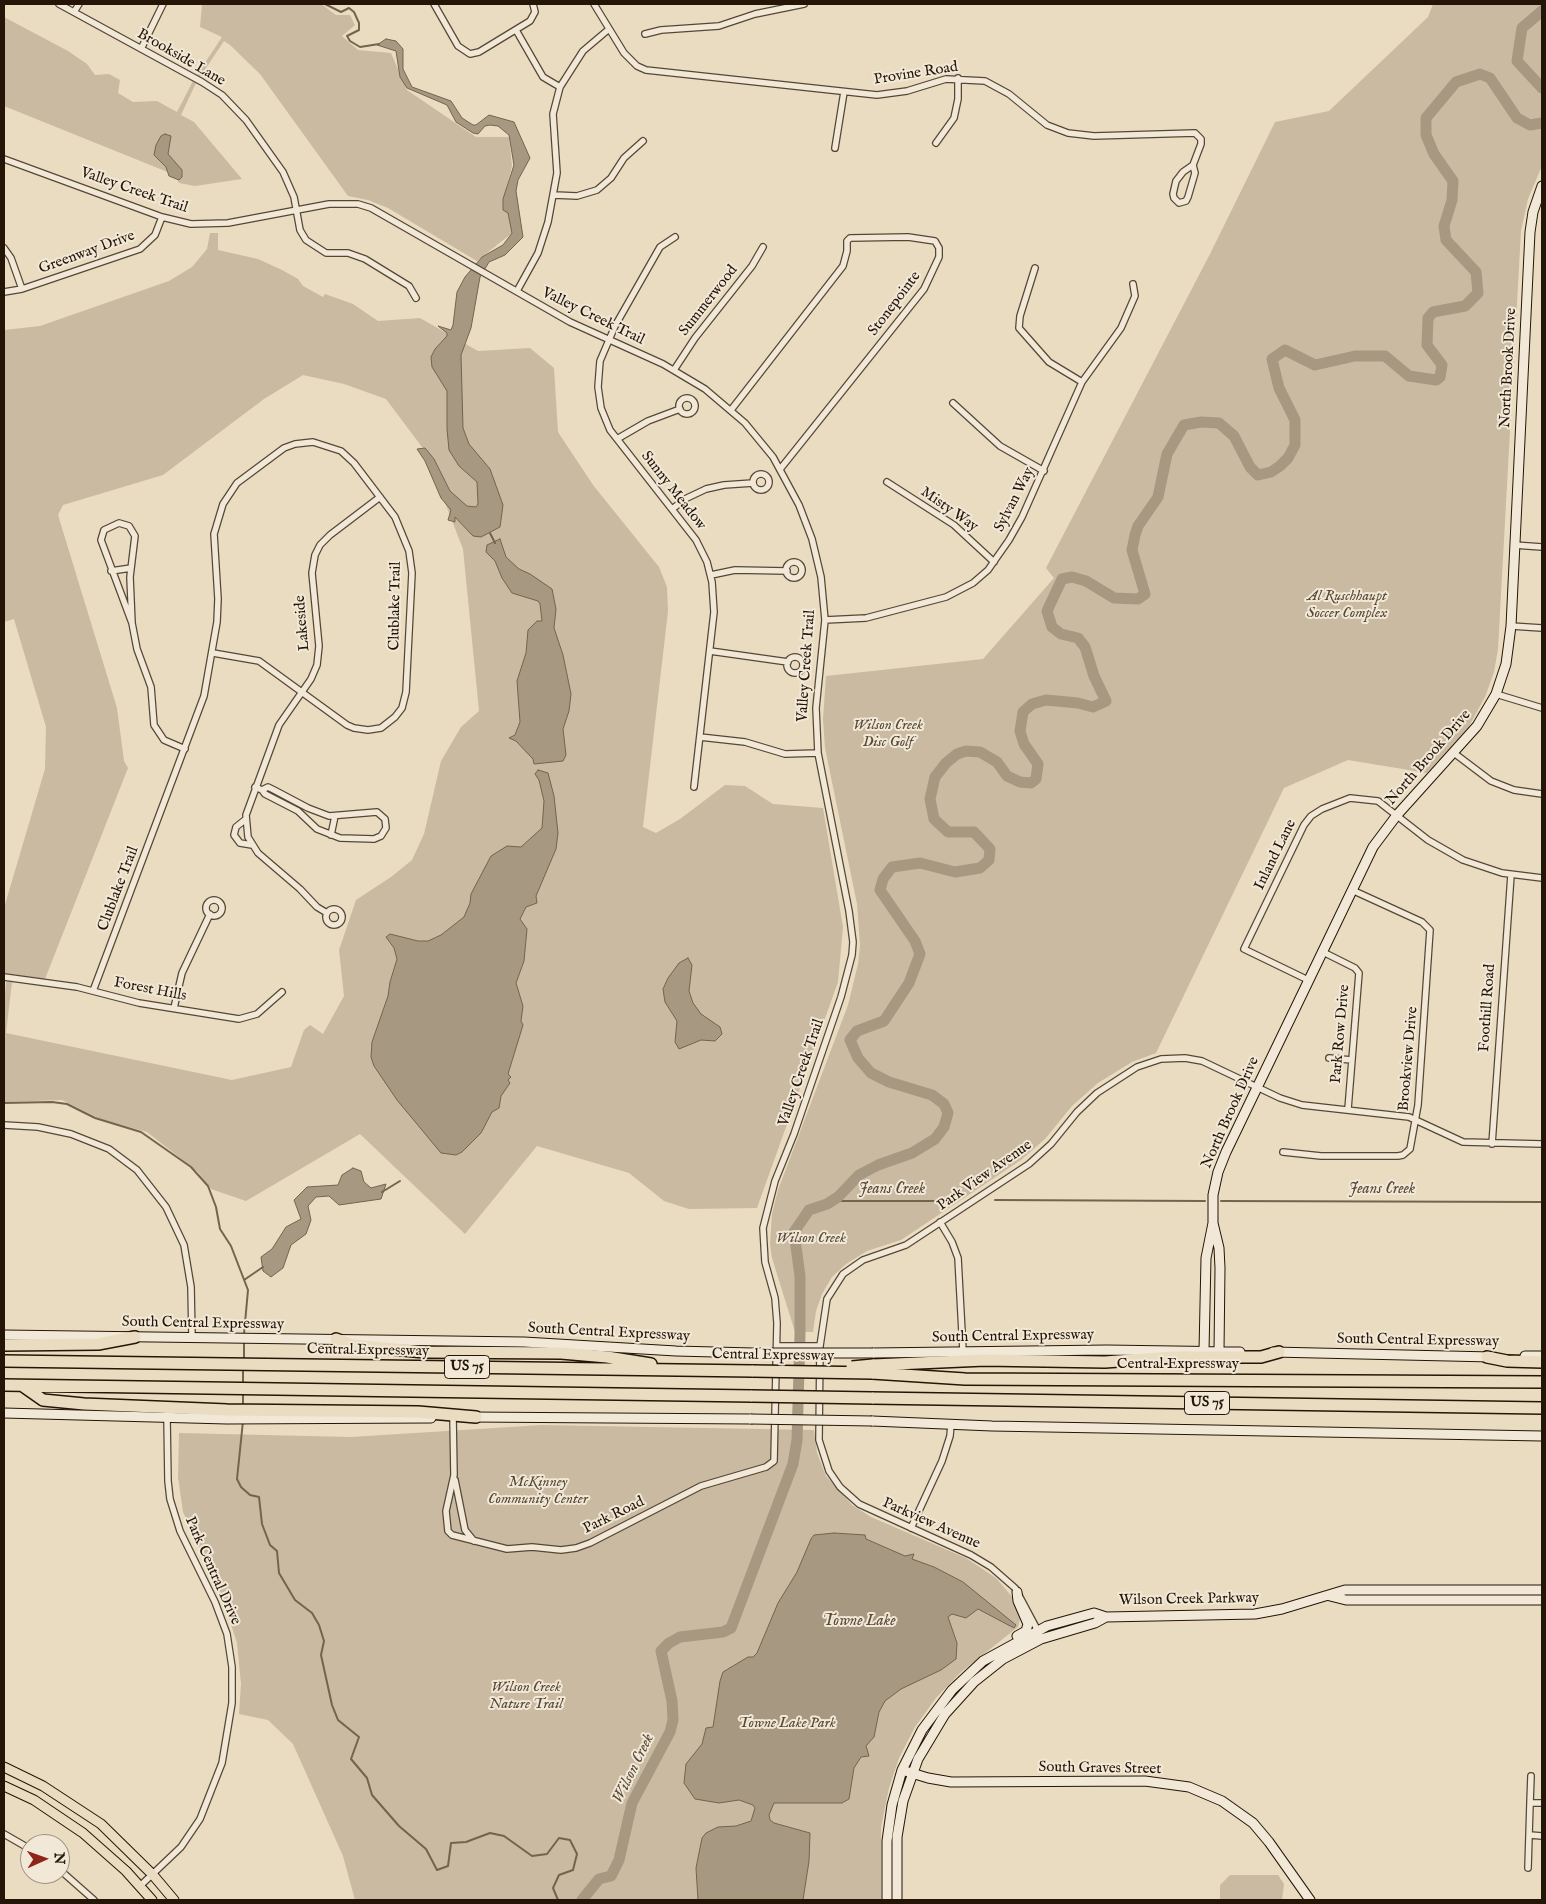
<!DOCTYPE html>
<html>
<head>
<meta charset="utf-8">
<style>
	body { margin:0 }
	#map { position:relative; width:1546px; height:1904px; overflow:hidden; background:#eadcc1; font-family:"IM FELL English",serif }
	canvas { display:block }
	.frame { position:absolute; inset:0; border:5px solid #251506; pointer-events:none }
	.north { position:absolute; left:20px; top:1834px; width:50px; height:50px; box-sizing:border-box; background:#f1e8d7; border:1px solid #9f9483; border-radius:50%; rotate:88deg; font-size:14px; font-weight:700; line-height:20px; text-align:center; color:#251506 }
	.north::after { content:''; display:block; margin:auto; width:18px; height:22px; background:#8f2418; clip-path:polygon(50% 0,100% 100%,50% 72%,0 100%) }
</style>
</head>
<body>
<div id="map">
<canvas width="1546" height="1904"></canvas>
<div class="frame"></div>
<div class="north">N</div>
</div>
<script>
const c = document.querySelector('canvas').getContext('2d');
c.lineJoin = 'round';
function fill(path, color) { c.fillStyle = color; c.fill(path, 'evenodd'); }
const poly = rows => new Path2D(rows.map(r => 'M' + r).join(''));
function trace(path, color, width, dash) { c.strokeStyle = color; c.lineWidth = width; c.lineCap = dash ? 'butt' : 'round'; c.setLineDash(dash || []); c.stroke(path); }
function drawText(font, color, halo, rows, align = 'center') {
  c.font = font + ' "IM FELL English",serif'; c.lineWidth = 4; c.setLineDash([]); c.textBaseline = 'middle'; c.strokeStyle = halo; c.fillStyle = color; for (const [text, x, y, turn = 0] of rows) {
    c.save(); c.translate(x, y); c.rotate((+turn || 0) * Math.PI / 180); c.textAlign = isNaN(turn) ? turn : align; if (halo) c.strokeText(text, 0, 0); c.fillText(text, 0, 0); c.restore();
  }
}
fill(poly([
	[202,4,321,4,336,15,350,15,355,25,342,36,358,50,391,53,407,90,476,137,509,137,512,166,506,189,512,233,477,261,388,208,368,200,348,196,260,74,230,45,224,41,200,77,197,75,222,37,200,27],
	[1433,4,1542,4,1542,166,1528,199,1521,231,1498,649,1494,672,1485,697,1468,728,1427,773,1348,760,1284,788,1156,1053,1132,1062,1098,1083,1072,1106,1045,1139,1021,1160,901,1240,867,1251,846,1264,832,1277,822,1294,816,1311,813,1332,795,1332,772,1258,770,1244,772,1214,778,1190,848,1005,858,964,860,945,857,904,825,748,823,719,826,676,983,659,1054,578,1046,568,1210,254,1275,122,1329,111,1428,17],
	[4,17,68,51,87,64,95,75,109,74,120,80,118,93,133,102,157,101,177,112,193,81,196,83,181,115,194,122,242,179,195,186,179,183,175,175,4,106],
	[210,233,218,233,218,250,258,259,282,270,298,279,303,286,323,297,325,294,353,304,378,321,420,318,478,351,530,348,554,368,558,432,593,485,659,567,667,587,668,611,643,827,656,833,680,819,725,785,745,786,773,804,823,808,843,927,838,982,757,1208,689,1209,664,1201,629,1173,537,1146,465,1234,360,1134,246,1201,211,1189,198,1172,147,1132,100,1119,62,1100,4,1102,4,1006,6,982,12,982,6,1033,232,1080,291,1067,304,1030,310,1025,323,1034,344,996,339,950,356,900,391,877,412,860,424,834,441,761,461,727,479,711,463,549,425,451,386,399,344,384,303,375,264,399,163,475,63,505,58,515,117,708,124,761,128,768,45,979,4,973,4,908,45,769,46,727,14,619,4,622,4,330,40,326,169,281,192,267,207,249],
	[542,1425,814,1430,817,1453,826,1476,852,1505,871,1517,966,1558,996,1578,1014,1599,1020,1619,1018,1627,961,1672,936,1698,915,1727,899,1758,889,1788,881,1827,881,1900,355,1900,343,1856,293,1744,268,1720,239,1714,241,1684,237,1643,223,1600,183,1512,178,1477,179,1433,351,1437],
	[1230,1875,1278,1875,1284,1884,1282,1900,1220,1900,1220,1885]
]), '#c9baa1');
const water = poly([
	[386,39,396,41,403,49,403,69,412,87,451,101,462,118,473,125,476,125,489,115,514,122,530,158,518,180,516,191,523,237,505,255,489,262,480,277,471,328,461,355,463,428,469,444,490,469,503,505,500,527,481,537,473,536,455,517,455,522,448,520,451,510,441,498,425,461,417,449,425,448,434,459,450,491,467,506,476,507,478,504,477,482,459,466,449,450,447,429,447,391,432,367,431,357,435,349,447,336,447,333,438,326,451,330,453,325,457,292,465,277,482,257,503,245,512,233,508,213,503,210,503,199,514,165,509,135,498,126,490,125,485,126,478,134,473,133,456,122,447,105,407,88,400,77,396,51,377,45,386,39],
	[165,134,171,136,168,154,182,170,182,177,179,180,169,176,166,167,154,155,156,145,161,136,165,134],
	[500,539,506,557,519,569,530,574,552,589,556,609,554,628,563,655,571,694,569,711,563,729,566,755,563,761,534,764,533,759,516,741,509,738,515,735,520,722,517,681,526,653,528,630,537,621,542,621,540,604,538,601,512,593,502,578,495,561,486,552,487,545,500,539],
	[538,770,548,773,554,796,558,833,556,849,536,896,537,903,526,907,520,919,527,929,524,961,516,983,523,1006,521,1021,523,1025,508,1074,511,1077,508,1080,510,1083,501,1096,499,1108,492,1112,481,1133,462,1152,456,1155,441,1153,397,1100,374,1066,371,1057,372,1042,388,996,390,982,397,959,394,948,386,937,390,934,418,941,428,941,441,935,464,917,470,903,471,894,491,856,507,846,521,847,542,828,544,801,539,780,535,774,538,770],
	[688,958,692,965,689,991,693,1003,701,1014,720,1027,722,1034,715,1041,701,1040,679,1049,675,1042,677,1021,665,1002,663,989,668,978,679,963,688,958],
	[353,1168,361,1171,364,1182,371,1188,386,1184,381,1199,339,1205,329,1196,316,1197,308,1206,311,1220,306,1234,291,1245,283,1268,271,1277,263,1271,261,1257,272,1249,286,1227,301,1219,294,1200,307,1187,338,1185,342,1175,353,1168],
	[834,1533,865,1535,866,1539,905,1556,914,1554,912,1559,934,1567,963,1582,1016,1625,1014,1628,978,1609,966,1618,952,1614,948,1617,957,1643,956,1659,941,1670,901,1689,885,1701,879,1712,874,1737,866,1746,869,1756,861,1757,854,1768,849,1799,842,1803,774,1803,769,1815,770,1820,774,1823,810,1833,809,1861,803,1900,698,1900,696,1868,702,1838,706,1833,718,1827,736,1826,751,1821,755,1808,753,1805,739,1800,719,1803,695,1799,684,1783,686,1764,702,1744,706,1728,713,1727,720,1681,723,1672,748,1657,753,1657,757,1653,778,1603,797,1572,811,1539,814,1535,834,1533]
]);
fill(water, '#a79881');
trace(water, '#736450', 1);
trace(poly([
	[325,4,341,12,349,8,354,12,359,23,359,30,347,36,350,41,360,47,379,44],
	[490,533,495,543],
	[4,1103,52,1102,67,1104,95,1118,141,1132,191,1167,208,1186,216,1207,220,1229,231,1246,248,1290,244,1334],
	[382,1192,400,1181],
	[995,1200,1205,1201],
	[833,1201,952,1201],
	[1221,1201,1542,1202],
	[244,1280,263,1267],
	[244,1359,244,1341],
	[243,1384,243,1369],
	[243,1407,243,1394],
	[243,1421,237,1479,241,1487,250,1495,259,1497,262,1524,270,1545,277,1551,279,1573,295,1600,312,1613,319,1625,324,1641,321,1655,332,1705,338,1720,359,1737,351,1759,367,1778,372,1795,399,1826,426,1849,437,1870,448,1866,451,1843,466,1842,490,1833,504,1836,532,1856,547,1854,559,1838,570,1840,577,1854,573,1870,559,1875,553,1888,558,1900]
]), '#736450', 2);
trace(poly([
	[1542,11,1522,28,1517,61,1542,88],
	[582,1900,599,1879,611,1876,619,1860,632,1803,670,1732,673,1720,672,1701,661,1651,669,1643,680,1637,723,1632,731,1628,793,1464,797,1440,800,1335,800,1276,794,1232,809,1210,827,1204,838,1197,859,1175,878,1165,912,1153,935,1139,944,1127,948,1113,944,1104,932,1095,889,1082,871,1073,858,1058,850,1040,857,1031,884,1021,909,983,920,954,915,941,880,890,883,879,892,867,920,863,955,872,980,868,989,860,990,849,974,832,948,832,934,819,930,799,935,777,946,763,957,754,966,751,980,752,997,762,1007,776,1020,782,1031,783,1036,779,1038,764,1024,744,1020,731,1023,712,1032,704,1046,700,1078,703,1093,707,1106,701,1094,676,1085,647,1078,638,1061,634,1052,627,1047,611,1062,579,1072,577,1086,581,1114,598,1138,599,1145,594,1132,550,1135,535,1138,526,1158,497,1167,454,1184,425,1201,422,1219,423,1234,436,1250,467,1258,475,1271,472,1280,466,1288,458,1295,445,1295,420,1279,388,1272,359,1285,350,1315,365,1355,356,1385,356,1409,376,1436,380,1440,377,1442,365,1427,345,1428,318,1433,312,1465,306,1478,293,1476,272,1446,240,1444,226,1452,200,1453,181,1434,154,1426,135,1426,118,1456,82,1480,74,1490,78,1517,118,1530,125,1542,123]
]), '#a79881', 11);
const street = poly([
	[59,4,202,82,222,95,246,120,283,172,294,197,300,230,306,240,326,253,348,253,365,259,409,286,416,298],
	[434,4,458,46,470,54,479,52,530,21,535,12,533,4],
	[594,4,624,53,637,66,646,70,877,95,907,91,946,79,985,81,1009,94,1047,125,1068,133,1094,136,1195,133,1201,139,1201,144,1193,165],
	[74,12,79,4],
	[516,30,543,77,560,87],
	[645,34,661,30,719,26,755,14,804,4],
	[141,49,163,4],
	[936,143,954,118,958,99,958,78],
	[835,148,844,92],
	[4,159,162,217,191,224,228,223,329,204,358,204,371,208,570,322,663,364,705,389,745,423,773,457,799,505,812,539,821,577,825,620,816,708,818,753,849,911,853,942,852,955,841,997,794,1134,775,1181,763,1228,765,1262,775,1298,777,1323,774,1461,766,1467,701,1486,590,1543,576,1548,561,1550,532,1547,507,1549,452,1535,448,1531,446,1511,454,1475,453,1417],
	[1193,165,1195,173,1188,197,1186,201,1179,203,1174,198,1173,194,1176,181,1183,172,1193,165],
	[554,195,577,196,597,190,611,178,624,158,643,141],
	[675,237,660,247,615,326,600,361,598,387,601,408,610,430,696,540,707,562,712,582,714,612,694,787],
	[4,248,11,258,22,289],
	[1035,268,1020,316,1019,328,1049,362,1082,382],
	[517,291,538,253,548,222,557,173,553,114,560,87,583,51,609,29],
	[4,292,22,289,140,249,155,235,162,217],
	[674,370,695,338,752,266,763,247],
	'679 406a8 8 0 1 1 16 0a8 8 0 1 1-16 0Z',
	[953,403,1000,446,1044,471],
	[731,410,843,266,847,251,847,241,850,238,908,237,935,241,939,248,939,257,924,289,781,468],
	[617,439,648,421,680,409],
	'753 482a8 8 0 1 1 16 0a8 8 0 1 1-16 0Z',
	[887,482,954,525,994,562],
	[672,509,687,498,706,489,724,485,753,483],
	[1514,545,1542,547],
	'786 570a8 8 0 1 1 16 0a8 8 0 1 1-16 0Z',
	[111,571,131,568],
	[711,575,735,570,787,571],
	[825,620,866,618,946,597,973,583,988,570,1009,540,1022,517,1082,382,1121,328,1135,296,1133,284],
	[132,623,101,540,104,530,119,523,129,526,135,536,130,577,132,623,137,649,151,687,154,725,164,740,185,749],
	[1511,626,1542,628],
	[710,651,788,662],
	'787 665a8 8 0 1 1 16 0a8 8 0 1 1-16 0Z',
	[1496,694,1542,708],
	[700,737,745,742,785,754,818,753],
	[1454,753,1491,781,1514,790,1542,794],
	[255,787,262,790,265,794,298,811,317,829,340,838,374,839,381,836,386,828,385,819,377,812,329,816,308,808,274,790,268,787,262,790],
	[246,819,236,827,234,835,240,843,252,845],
	[331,835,335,816],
	'206 908a8 8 0 1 1 16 0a8 8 0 1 1-16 0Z',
	'326 917a8 8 0 1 1 16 0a8 8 0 1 1-16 0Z',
	[327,913,317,907,300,889,258,853,248,837,246,815,279,725,311,679,317,665,319,646,312,573,315,555,320,545,330,535,380,497],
	[1323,952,1355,968,1359,973,1348,1109],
	[4,977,77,987,139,1003,239,1019,257,1014,282,992],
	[1308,980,1244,949,1304,825,1311,816,1322,809,1350,798,1378,801,1428,840,1463,860,1502,873,1542,878],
	[93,991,204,696,217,622,218,599,214,534,223,504,237,483,284,448,295,444,313,442,341,451,354,463,395,517,409,551,412,573,406,692,402,708,395,717,381,728,368,730,354,728,347,725,259,661,213,653],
	[174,1008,182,973,210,914],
	[1329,1058,1352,1060],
	[4,1125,38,1127,71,1134,109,1149,137,1170,166,1207,184,1245,191,1287,192,1338],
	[1492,1144,1511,875],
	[1283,1152,1321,1156,1398,1156,1403,1155,1410,1149,1418,1105,1430,930,1422,922,1352,890],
	[940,1222,952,1242,958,1258,963,1351],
	[778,1346,820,1346],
	[455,1480,465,1530,474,1541],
	[911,1528,942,1461,950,1436,951,1424],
	[1039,1633,1015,1588,991,1567,971,1555,859,1504,840,1487,829,1471,819,1440,820,1346,827,1299,843,1274,863,1260,906,1245,1029,1164,1051,1144,1077,1112,1097,1093,1137,1067,1161,1059,1185,1058,1202,1061,1280,1098,1302,1105,1409,1117,1463,1142,1542,1144],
	[1531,1776,1530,1803,1542,1803],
	[4,1834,30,1849],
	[1530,1835,1542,1836],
	[1528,1868,1530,1803],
	[60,1870,94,1900],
	[140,1886,181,1847,200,1819,222,1763,232,1703,232,1667,227,1634,215,1602,180,1531,170,1499,168,1481,167,1418]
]);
const secondary = poly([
	[4,1335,524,1342,676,1351,753,1353],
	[1204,1351,1206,1258,1213,1223],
	[1219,1351,1220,1268,1219,1248,1213,1223,1213,1195,1218,1172,1226,1152,1373,847,1397,815,1477,726,1496,694,1506,664,1511,626,1530,232,1533,212,1542,186],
	[1273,1352,1492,1357],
	[873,1353,1107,1350,1240,1352],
	[1525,1356,1542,1356],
	[4,1413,227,1419,431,1418],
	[471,1417,751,1419],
	[872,1421,992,1426,1542,1436],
	[1330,1596,1346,1600,1542,1600],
	[1017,1636,1026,1631,1028,1624,1018,1601,1017,1592],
	[902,1770,928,1778,951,1782,1145,1781,1189,1787,1222,1801,1253,1823,1269,1842,1310,1900],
	[887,1900,887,1841,892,1805,902,1770,922,1730,952,1690,983,1661,1047,1626,1094,1613,1106,1617,1255,1614,1282,1609,1345,1590,1542,1590],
	[897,1900,897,1837,903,1801,918,1759,945,1714,974,1682,1003,1659,1041,1639,1095,1623,1106,1617]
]);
const primary = poly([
	[4,1767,43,1786,101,1824,153,1875,174,1900],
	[4,1786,34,1800,83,1833,126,1871,152,1900]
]);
const highway = poly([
	[336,1339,353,1345,424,1352,561,1353,607,1357,651,1364],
	[4,1345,98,1344,135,1337],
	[1487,1357,1507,1361,1542,1362],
	[4,1361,753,1371],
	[873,1365,985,1360,1105,1362,1173,1357,1261,1357,1279,1352],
	[872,1373,965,1379,1542,1382],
	[4,1385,752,1396],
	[23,1386,43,1400,84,1404,227,1410,418,1412,476,1417],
	[872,1398,1542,1408]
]);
trace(street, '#564735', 8);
trace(secondary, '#251506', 11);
trace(primary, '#251506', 11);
trace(highway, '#251506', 14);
trace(street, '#f1e8d7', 5.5);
trace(secondary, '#f1e8d7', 9);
trace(primary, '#eadcc1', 9);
trace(highway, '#eadcc1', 11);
const secondaryBridge = poly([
	[753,1353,873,1353],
	[751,1419,872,1421]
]);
const highwayBridge = poly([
	[852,1367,873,1365],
	[753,1371,872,1373],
	[752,1396,872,1398]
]);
trace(secondaryBridge, '#251506', 11, []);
trace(highwayBridge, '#251506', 14, []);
trace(secondaryBridge, '#f1e8d7', 9);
trace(highwayBridge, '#eadcc1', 11);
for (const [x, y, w] of [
	[467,1367,45],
	[1207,1403,45]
]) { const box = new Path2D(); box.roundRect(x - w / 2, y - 11.5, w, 23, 4); c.fillStyle = '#f1e8d7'; c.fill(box); trace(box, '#251506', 1); }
drawText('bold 14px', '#251506', null, [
	["US 75",467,1367],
	["US 75",1207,1403]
]);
drawText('15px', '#251506', '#f1e8d7', [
	["Brookside Lane",181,58,30],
	["Provine Road",916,74,-9],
	["Valley Creek Trail",134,191,19],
	["Greenway Drive",87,253,-20],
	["Summerwood",709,301,-52],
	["Stonepointe",895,304,-53],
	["Valley Creek Trail",593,317,26],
	["North Brook Drive",1509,368,-87],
	["Sunny Meadow",673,491,52],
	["Sylvan Way",1015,500,-63],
	["Misty Way",949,510,35],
	["Clublake Trail",396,606,-89],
	["Lakeside",303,623,-95],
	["Valley Creek Trail",807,666,-86],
	["North Brook Drive",1429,758,-49],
	["Inland Lane",1276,855,-64],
	["Clublake Trail",119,889,-69],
	["Forest Hills",150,990,11],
	["Foothill Road",1488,1008,-86],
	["Park Row Drive",1341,1034,-85],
	["Brookview Drive",1409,1059,-85],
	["Valley Creek Trail",802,1073,-71],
	["North Brook Drive",1231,1113,-66],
	["Park View Avenue",985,1176,-35],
	["South Central Expressway",203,1324,1],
	["South Central Expressway",609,1333,3],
	["South Central Expressway",1013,1337,-1],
	["South Central Expressway",1418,1341,1],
	["Central Expressway",368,1351,1],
	["Central Expressway",773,1356,1],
	["Central Expressway",1178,1365],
	["Park Road",614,1516,-26],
	["Parkview Avenue",931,1524,24],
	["Park Central Drive",212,1571,66],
	["Wilson Creek Parkway",1189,1600,-1],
	["South Graves Street",1100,1769,1]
]);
drawText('italic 15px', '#564734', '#f1e8d7', [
	["Al Ruschhaupt",1347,597],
	["Soccer Complex",1347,614],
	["Wilson Creek",888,726],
	["Disc Golf",888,743],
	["Wilson Creek",811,1239],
	["McKinney",538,1483],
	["Community Center",538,1500],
	["Wilson Creek",526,1688],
	["Nature Trail",526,1705],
	["Towne Lake Park",787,1724]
]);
drawText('italic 16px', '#594937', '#f1e8d7', [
	["Jeans Creek",892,1190],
	["Jeans Creek",1382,1190],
	["Towne Lake",859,1622],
	["Wilson Creek",634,1769,-64]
]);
</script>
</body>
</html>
